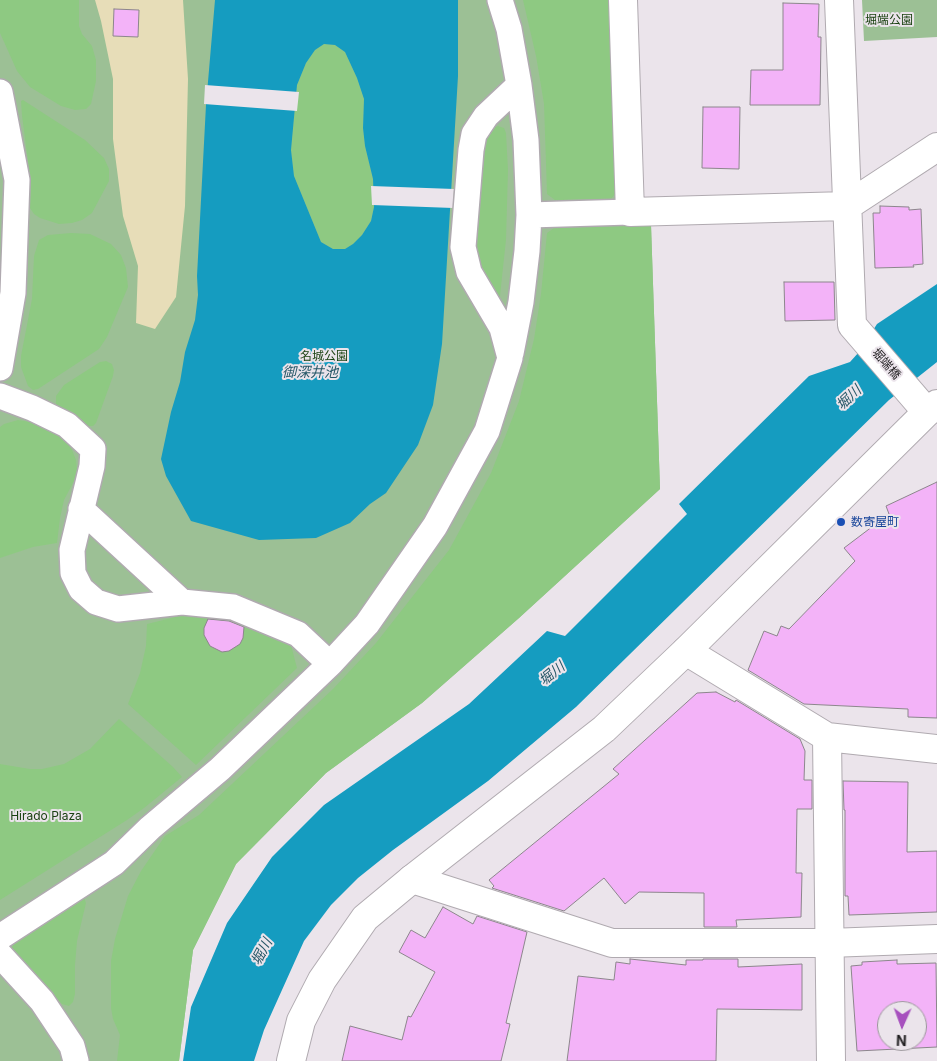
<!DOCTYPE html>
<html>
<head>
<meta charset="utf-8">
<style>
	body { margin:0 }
	#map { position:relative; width:937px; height:1061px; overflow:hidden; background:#ebe4eb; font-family:Inter,sans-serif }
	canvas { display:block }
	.north { position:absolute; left:877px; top:1001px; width:50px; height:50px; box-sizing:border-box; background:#ebe4eb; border:1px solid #9a959a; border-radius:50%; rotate:182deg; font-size:14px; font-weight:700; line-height:20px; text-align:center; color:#201e20 }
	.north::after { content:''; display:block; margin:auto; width:18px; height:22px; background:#a750be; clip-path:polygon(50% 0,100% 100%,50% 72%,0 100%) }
</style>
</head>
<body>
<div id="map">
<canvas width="937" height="1061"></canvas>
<div class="north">N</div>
</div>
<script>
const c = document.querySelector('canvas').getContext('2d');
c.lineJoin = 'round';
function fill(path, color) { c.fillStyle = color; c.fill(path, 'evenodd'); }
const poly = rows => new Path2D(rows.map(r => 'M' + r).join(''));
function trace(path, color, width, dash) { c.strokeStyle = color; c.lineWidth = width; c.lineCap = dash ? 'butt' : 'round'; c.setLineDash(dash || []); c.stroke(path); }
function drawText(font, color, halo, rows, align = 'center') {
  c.font = font + ' Inter,"Noto Sans JP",sans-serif'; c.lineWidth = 4; c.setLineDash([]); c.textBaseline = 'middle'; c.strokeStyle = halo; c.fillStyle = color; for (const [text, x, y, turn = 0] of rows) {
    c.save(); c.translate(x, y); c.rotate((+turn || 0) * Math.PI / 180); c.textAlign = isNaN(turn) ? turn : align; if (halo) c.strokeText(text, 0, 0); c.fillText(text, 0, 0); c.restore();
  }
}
fill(poly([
	[0,0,611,0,622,226,651,225,660,489,519,618,422,703,326,773,236,864,193,950,179,1061,0,1061],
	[862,0,937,0,937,37,864,41]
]), '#9cc095');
fill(poly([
	[0,0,79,0,79,26,82,34,92,46,96,60,96,81,91,104,86,109,75,110,61,106,30,87,17,71,0,33],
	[523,0,611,0,620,187,611,199,555,200,547,194,544,104,536,56],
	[324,44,335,45,345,52,357,78,364,99,363,128,365,146,373,179,374,207,371,221,362,235,353,245,345,249,333,249,321,242,294,176,291,150,297,85,306,63,315,50],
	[23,100,85,140,104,158,109,169,109,181,92,213,82,220,72,223,59,224,40,218,34,214,30,208,31,183,22,116,21,101],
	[498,126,504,128,506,133,508,170,506,240,499,305,475,259,473,232,484,137,491,129],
	[651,225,660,489,519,618,422,703,326,773,236,864,193,950,179,1061,117,1061,120,1035,113,1019,111,1008,111,961,115,939,128,896,141,871,165,836,199,815,216,799,333,689,376,643,449,550,491,473,519,401,534,339,541,294,547,233,554,228],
	[71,233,90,234,111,244,121,255,126,268,128,287,107,337,99,349,38,389,33,390,28,386,21,367,21,356,32,299,34,256,39,240,48,235],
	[106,361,112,364,114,370,113,376,96,423,93,426,85,426,56,404,56,396,64,385,100,362],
	[18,420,42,424,56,432,67,442,72,450,76,460,77,470,74,481,64,500,60,518,57,543,33,547,0,558,0,427,4,424],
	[212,612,280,634,291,645,297,668,196,765,128,704,140,673,146,646,147,624,192,613],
	[119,719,173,767,182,777,144,808,127,820,0,900,0,764,30,769,42,769,64,764,90,749],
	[84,897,86,903,77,941,75,965,75,994,73,1002,69,1006,62,1004,15,955,12,948,14,941,77,898]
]), '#8ec982');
fill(poly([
	[95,0,183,0,188,79,185,206,176,297,155,329,136,323,138,266,123,216,113,139,113,79,101,21]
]), '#e7ddb8');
fill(poly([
	[215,0,458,0,458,76,442,344,433,405,418,445,386,493,370,504,350,523,316,538,259,540,191,521,166,476,161,459,171,412,180,382,185,352,195,320,198,295,197,276,206,105],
	[324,44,335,45,345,52,357,78,364,99,363,128,365,146,373,179,374,207,371,221,362,235,353,244,345,249,333,249,321,242,294,176,291,150,297,85,306,63,315,50],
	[937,284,937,362,889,400,576,707,488,781,393,850,358,878,331,905,304,941,264,1030,254,1061,183,1061,191,1007,227,923,272,857,324,805,469,704,547,631,565,636,687,514,679,504,809,376,850,362,859,352,877,324]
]), '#159cc0');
fill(poly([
	[205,85,299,92,297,111,204,104],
	[371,186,454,189,453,208,372,205]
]), '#ebe4eb');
const building = poly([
	[783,3,819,4,818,37,821,37,820,105,750,105,751,70,783,70,783,3],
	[114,9,139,10,138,37,113,36,114,9],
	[703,107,740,107,739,169,702,168,703,107],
	[880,206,909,207,909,210,921,209,923,264,913,265,914,267,875,268,873,213,880,213,880,206],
	[784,282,834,282,835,320,785,321,784,282],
	[937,482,937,718,908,717,908,709,804,704,748,670,764,631,777,636,781,626,789,629,855,561,844,548,889,514,886,506,937,482],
	[208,619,229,621,244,627,243,638,240,644,229,651,222,652,210,646,204,635,204,628,208,619],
	[716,692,735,702,736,700,800,739,805,751,804,780,812,780,812,809,797,809,796,873,802,873,801,917,736,920,737,927,704,927,704,893,639,892,625,904,604,878,564,911,492,888,494,886,489,880,619,774,613,769,697,693,716,692],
	[843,781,908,782,907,852,937,851,937,912,849,915,848,896,845,896,845,810,844,810,843,781],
	[443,907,473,924,477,916,527,932,506,1023,510,1024,501,1061,342,1061,350,1026,402,1040,408,1016,411,1017,435,972,399,952,411,930,425,938,443,907],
	[630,959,686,965,686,960,703,960,703,959,738,959,738,967,802,964,802,1010,717,1009,716,1061,567,1061,578,976,614,980,616,962,630,964,630,959],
	[897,960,897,964,936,963,937,1047,857,1051,851,966,862,965,862,962,897,960],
	[887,1011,917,1011,917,1041,887,1041,887,1011]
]);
fill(building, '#f3b3f8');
trace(building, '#8c868c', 1);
const pedestrian = poly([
	[0,92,17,180,13,293,0,368],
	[529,215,630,212],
	[511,353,521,302,527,251,529,215,526,140,519,85],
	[0,396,32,408,67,425,93,449,92,466,72,550,73,573,81,589,96,602,118,609,182,602,233,607,298,634,330,664],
	[81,509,182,602],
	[0,937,114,863,150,828,220,769,330,664,367,624,435,526,487,431,510,358,502,328,469,272,463,247,471,150,474,134,486,116,519,85,509,29,500,0],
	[0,955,42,1001,72,1046,76,1061]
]);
const minor = poly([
	[623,0,630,212,847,206,937,147],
	[839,0,852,325,927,412],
	[686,651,827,737,937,749],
	[827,737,831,1061],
	[412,879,612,943,829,943,937,939]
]);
const tertiary = poly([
	[291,1061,301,1021,322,980,365,918,412,879,604,729,686,651,927,412,937,404]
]);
trace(pedestrian, '#b0aab0', 28);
trace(minor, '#b0aab0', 30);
trace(tertiary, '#b0aab0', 30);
trace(pedestrian, '#fff', 25);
trace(minor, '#fff', 28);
trace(tertiary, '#fff', 28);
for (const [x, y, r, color] of [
	[841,522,5,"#1a4fb4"]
]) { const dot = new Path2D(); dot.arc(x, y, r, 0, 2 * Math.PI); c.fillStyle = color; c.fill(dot); trace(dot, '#ebe4eb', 2); }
drawText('12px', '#1a4111', '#ebe4eb', [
	["堀端公園",889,20],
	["名城公園",324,356],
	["Hirado Plaza",46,816]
]);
drawText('12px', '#201e20', '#ebe4eb', [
	["堀端橋",886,364,49]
]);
drawText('12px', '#164399', '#ebe4eb', [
	["数寄屋町",851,522]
], 'left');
drawText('italic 14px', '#265767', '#ebe4eb', [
	["御深井池",310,373],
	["堀川",849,398,-43],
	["堀川",552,674,-39],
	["堀川",262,952,-62]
]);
</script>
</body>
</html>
